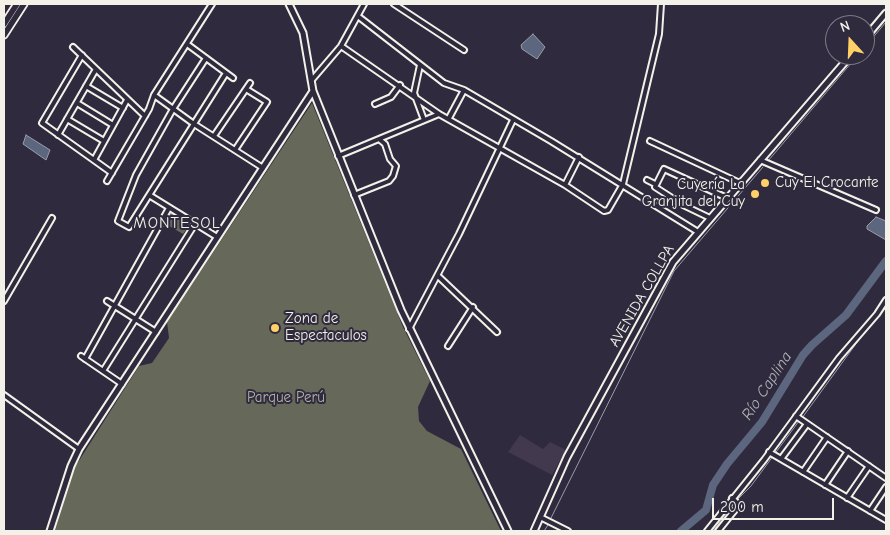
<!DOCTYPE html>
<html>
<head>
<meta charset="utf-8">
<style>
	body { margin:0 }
	#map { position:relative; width:890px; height:535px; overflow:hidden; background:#2f2a3d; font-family:"Comic Neue",sans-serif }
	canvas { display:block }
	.frame { position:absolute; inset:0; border:5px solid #f4f1e8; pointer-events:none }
	.north { position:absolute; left:825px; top:15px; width:50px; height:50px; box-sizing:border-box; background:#2f2a3d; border:1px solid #7e7a81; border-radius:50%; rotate:340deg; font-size:14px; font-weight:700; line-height:20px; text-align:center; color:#f4f1e8 }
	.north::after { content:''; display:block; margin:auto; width:18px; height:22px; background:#ffd166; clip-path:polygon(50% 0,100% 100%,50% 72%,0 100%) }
	.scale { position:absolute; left:712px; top:498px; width:122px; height:22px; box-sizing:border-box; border:2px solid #f4f1e8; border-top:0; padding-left:6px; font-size:15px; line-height:18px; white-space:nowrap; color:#f4f1e8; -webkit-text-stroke:4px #2f2a3d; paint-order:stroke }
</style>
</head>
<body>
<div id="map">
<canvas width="890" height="535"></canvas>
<div class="frame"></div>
<div class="north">N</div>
<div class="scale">200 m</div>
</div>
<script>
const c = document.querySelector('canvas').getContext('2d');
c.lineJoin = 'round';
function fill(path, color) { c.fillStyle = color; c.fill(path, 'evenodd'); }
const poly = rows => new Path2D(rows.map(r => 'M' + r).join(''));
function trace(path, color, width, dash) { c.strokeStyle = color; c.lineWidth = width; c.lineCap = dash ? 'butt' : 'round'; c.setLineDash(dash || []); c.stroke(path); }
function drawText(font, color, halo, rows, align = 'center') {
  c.font = font + ' "Comic Neue",sans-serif'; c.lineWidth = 4; c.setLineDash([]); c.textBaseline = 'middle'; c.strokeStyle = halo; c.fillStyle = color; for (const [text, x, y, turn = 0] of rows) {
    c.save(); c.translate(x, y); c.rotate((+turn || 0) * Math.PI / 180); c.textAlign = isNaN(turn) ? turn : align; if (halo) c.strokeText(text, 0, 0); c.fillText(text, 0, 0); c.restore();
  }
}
fill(poly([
	[520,435,543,449,550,442,566,450,552,475,508,452]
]), '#43394e');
fill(poly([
	[312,103,403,327,430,381,418,407,419,421,427,431,461,449,501,531,55,531,75,467,139,366,152,363,169,338,167,322],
	[170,212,190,224,183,234,164,223]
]), '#66685a');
const water = poly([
	[533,34,545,47,537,59,522,49,521,45,533,34],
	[26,135,50,150,46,160,23,144,26,135],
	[876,217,886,221,886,240,867,229,867,226,876,217]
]);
fill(water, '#5c667f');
trace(water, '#999ea9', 1);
trace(poly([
	[865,47,886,22],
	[768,161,858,55],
	[802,418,866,330,886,308],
	[737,500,751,486,799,421],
	[551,518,674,271,763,167],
	[544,531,548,525],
	[713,531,734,503]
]), '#999ea9', 1);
trace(poly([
	[681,531,706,510,713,485,727,464,762,422,803,355,812,345,846,315,886,261]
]), '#5c667f', 8);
const minor = poly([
	[394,4,464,50],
	[359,17,444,83,464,90,551,141,698,232],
	[187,44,233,78],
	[341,46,439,114,565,185,604,211,608,210,623,184,659,34,661,4],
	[73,47,145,116],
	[82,55,42,123,112,173],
	[206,58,173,109,136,175,118,221,129,227,226,73],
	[420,65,414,93,424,120],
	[311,81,341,46,364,4],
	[86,86,123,108],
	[154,95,194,124,263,168],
	[77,103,113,125],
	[375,104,391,97,400,85],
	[449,118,464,90],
	[67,119,104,141],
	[58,135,96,69],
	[214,136,250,83],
	[650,141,740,183],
	[235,150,267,102,246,89],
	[338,156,439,114],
	[94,160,127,100],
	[760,160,876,210],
	[647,180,655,184],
	[107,181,149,109,154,95,212,4],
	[565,185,579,157],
	[149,195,217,237],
	[354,195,389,181,393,176,396,166,390,159,385,144,379,139],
	[710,218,683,205,655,187,664,169,727,198],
	[438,276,497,332],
	[4,301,52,218],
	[107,301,156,332],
	[409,329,459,234,513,120],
	[448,346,473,307],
	[81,356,122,384],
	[85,359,169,208],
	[103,371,195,224],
	[4,395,79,449],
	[796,416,886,478],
	[769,452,886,520],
	[781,459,807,424],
	[803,472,827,437],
	[825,485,848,451],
	[847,498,869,466],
	[870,511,886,487],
	[540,517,568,531],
	[707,531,764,460,839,358,877,314,886,300],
	[718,531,739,505,732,498]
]);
const major = poly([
	[289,4,303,33,313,91,401,310,508,531],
	[865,38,886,13],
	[50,531,71,466,79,449,313,91],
	[534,531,567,457,673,262,851,55]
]);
const highway = poly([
	[4,24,17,4],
	[4,35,24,4]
]);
trace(minor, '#f4f1e8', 8);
trace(major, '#f4f1e8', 9);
trace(highway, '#f4f1e8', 9);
trace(minor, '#2f2a3d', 4);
trace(major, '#2f2a3d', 5);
trace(highway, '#2f2a3d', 5.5);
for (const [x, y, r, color] of [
	[765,183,5,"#ffd166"],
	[755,194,5,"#ffd166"],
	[275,328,5,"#ffd166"]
]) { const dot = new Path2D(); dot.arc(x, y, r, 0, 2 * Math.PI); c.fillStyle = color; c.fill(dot); trace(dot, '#2f2a3d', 2); }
drawText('15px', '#f4f1e8', '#2f2a3d', [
	["Cuy El Crocante",775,183],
	["Cuyería La",745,185,"right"],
	["Granjita del Cuy",745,202,"right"],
	["Zona de",285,319],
	["Espectaculos",285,336]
], 'left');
drawText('15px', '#f4f1e8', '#2f2a3d', [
	["AVENIDA COLLPA",642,296,-60]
]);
drawText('15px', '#b4b3a8', '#2f2a3d', [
	["Parque Perú",286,398]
]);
c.letterSpacing = '1px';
drawText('16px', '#f4f1e8', '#2f2a3d', [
	["MONTESOL",177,223]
]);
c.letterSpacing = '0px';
drawText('italic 16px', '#b0b2b9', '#2f2a3d', [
	["Río Caplina",767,386,-57]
]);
</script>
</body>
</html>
